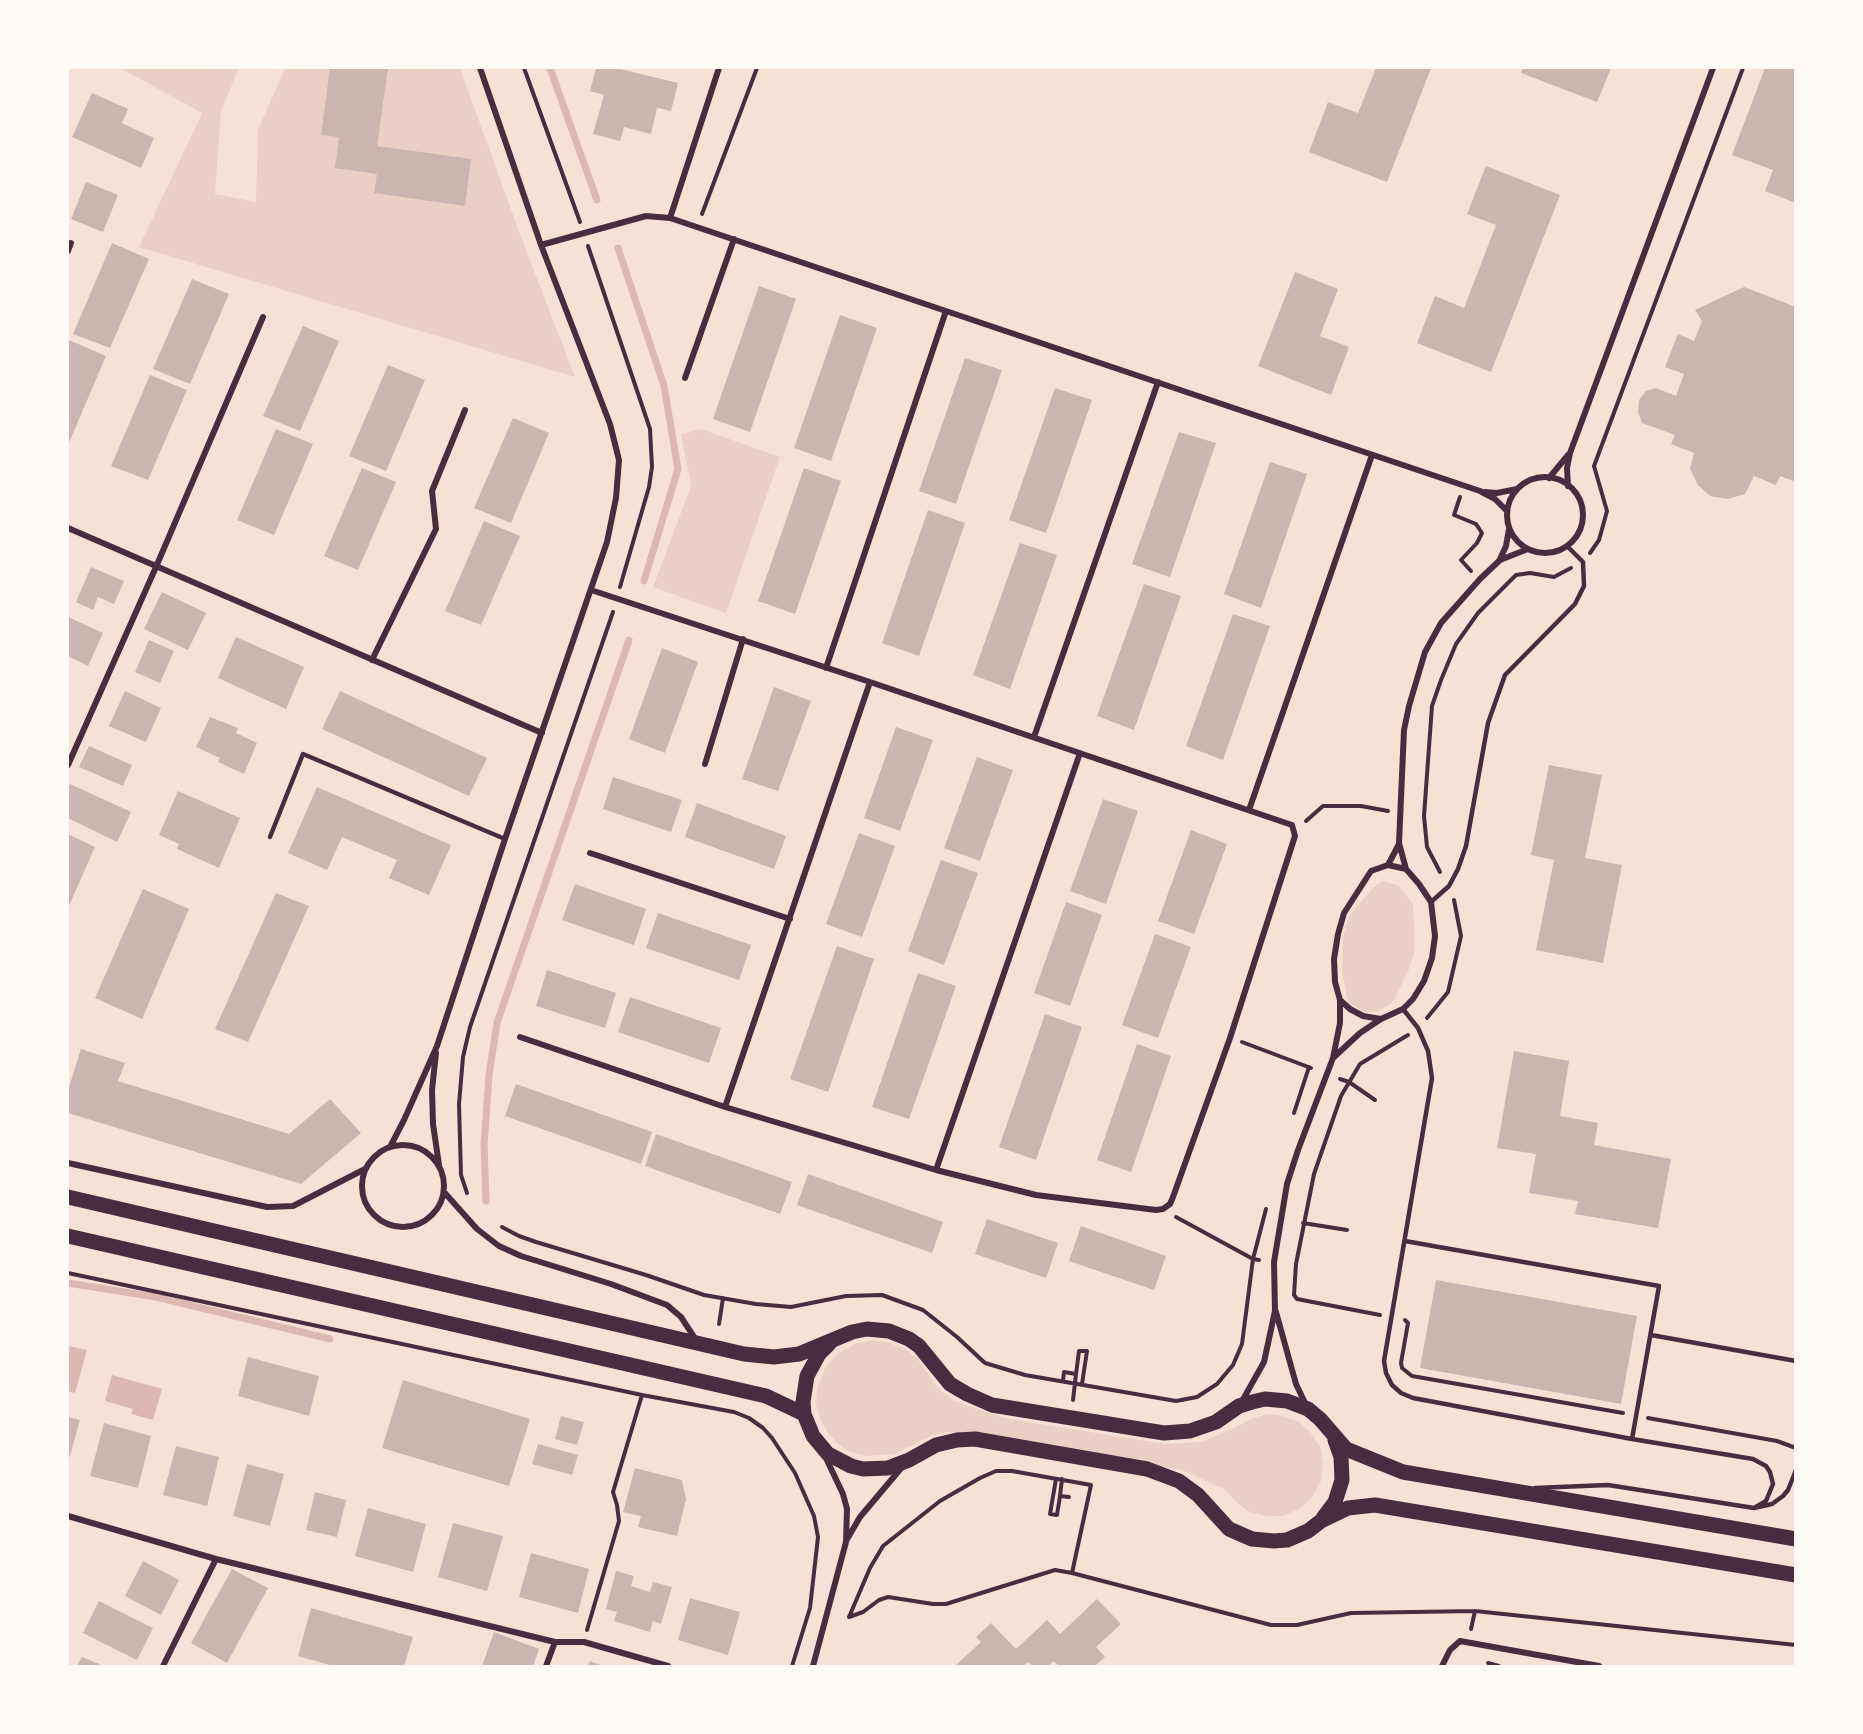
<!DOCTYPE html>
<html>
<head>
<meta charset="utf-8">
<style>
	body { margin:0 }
	#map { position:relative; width:1863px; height:1734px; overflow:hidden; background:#f7e1d7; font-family:"DejaVu Sans",sans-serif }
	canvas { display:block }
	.frame { position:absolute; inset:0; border:69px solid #fffaf5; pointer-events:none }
</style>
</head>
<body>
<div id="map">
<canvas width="1863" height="1734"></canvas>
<div class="frame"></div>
</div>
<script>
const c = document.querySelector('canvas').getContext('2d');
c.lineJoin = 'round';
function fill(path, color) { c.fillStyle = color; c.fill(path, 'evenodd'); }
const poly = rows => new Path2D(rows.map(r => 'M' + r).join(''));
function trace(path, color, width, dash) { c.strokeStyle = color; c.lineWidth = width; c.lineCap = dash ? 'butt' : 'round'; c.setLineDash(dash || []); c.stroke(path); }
fill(poly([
	[120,68,239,68,221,111,215,194,256,202,258,130,285,68,460,68,521,237,575,377,139,247,202,113],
	[701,429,780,457,726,613,653,587,691,486,681,434],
	[1383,881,1398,885,1413,904,1415,949,1409,969,1393,1002,1377,1012,1365,1012,1348,1002,1342,972,1343,938,1346,924,1352,912,1373,888],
	[873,1340,890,1343,905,1349,917,1358,939,1389,954,1401,1003,1418,1166,1444,1201,1442,1237,1427,1251,1419,1267,1414,1283,1416,1299,1422,1311,1433,1320,1447,1323,1464,1321,1481,1312,1497,1299,1509,1283,1516,1266,1516,1249,1512,1235,1501,1224,1489,1182,1470,966,1434,947,1432,933,1435,894,1454,865,1456,848,1451,836,1442,828,1433,820,1419,816,1404,817,1389,825,1368,837,1354,857,1343]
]), '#ebcfc5');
fill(poly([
	[68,1346,87,1350,75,1393,68,1391],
	[112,1375,162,1389,153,1420,131,1414,133,1409,105,1401]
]), '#dcb8b0');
trace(poly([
	[550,68,597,200],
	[618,248,664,386,678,469,644,581],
	[486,1201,484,1145,489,1075,497,1023,629,640],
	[68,1283,156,1297,330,1339]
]), '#dcb8b0', 7);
fill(poly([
	[330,68,388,68,377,146,471,159,465,206,374,193,377,174,335,168,339,137,321,135],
	[596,68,616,68,678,83,671,111,657,108,651,134,624,127,620,141,593,134,604,95,590,91],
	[1376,68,1431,68,1387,182,1309,152,1328,102,1358,113],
	[1523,68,1611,68,1597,102,1521,73],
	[1765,68,1796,68,1796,203,1765,191,1773,170,1732,155],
	[92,93,128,109,122,123,154,138,141,168,72,137],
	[1486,166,1560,195,1491,372,1417,343,1435,296,1464,308,1496,225,1467,214],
	[86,182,118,195,103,232,71,219],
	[112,243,149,259,110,348,73,334],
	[1295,272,1338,289,1320,336,1349,347,1331,395,1258,366],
	[192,279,229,294,190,384,153,369],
	[759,286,796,299,750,432,713,419],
	[1744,287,1796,307,1796,482,1780,476,1776,485,1754,476,1745,494,1728,499,1710,496,1698,485,1690,469,1694,453,1671,444,1675,435,1642,423,1638,412,1639,400,1646,391,1656,388,1676,396,1684,374,1665,367,1678,334,1694,341,1702,321,1695,310],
	[840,315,877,328,831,461,794,448],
	[303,326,339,341,300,431,263,416],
	[69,340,106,356,68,445,68,345],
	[965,358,1002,370,956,504,919,491],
	[388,365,425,380,386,471,349,456],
	[150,375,187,390,148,480,111,466],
	[1055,388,1092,400,1046,533,1009,520],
	[513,418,549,433,511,523,474,508],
	[276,429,313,444,274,535,237,520],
	[1179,432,1216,443,1170,577,1132,564],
	[1270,462,1307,474,1261,608,1224,594],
	[362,468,396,482,358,570,324,556],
	[804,468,841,481,795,614,758,601],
	[928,510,965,523,919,656,882,643],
	[484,521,520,536,481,625,445,611],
	[1020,543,1057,555,1010,689,973,675],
	[91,567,124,581,114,604,98,597,93,610,76,602],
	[1144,584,1181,596,1134,730,1097,716],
	[162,592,206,613,188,650,144,629],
	[1233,614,1270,626,1223,760,1186,746],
	[68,617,103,633,88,666,68,656],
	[236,637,304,667,286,709,218,678],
	[149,640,174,651,160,683,135,672],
	[662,648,698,662,665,753,629,739],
	[774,687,811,701,778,791,742,779],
	[125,691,161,708,146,742,109,726],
	[340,691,487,758,469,796,322,729],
	[210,717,238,728,236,733,257,743,244,774,218,762,220,758,196,747],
	[896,727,933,740,900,831,864,818],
	[89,746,132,765,123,786,79,767],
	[977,757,1013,770,980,861,944,848],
	[1549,765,1602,775,1585,858,1622,865,1603,963,1536,950,1554,860,1531,855],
	[613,777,682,800,671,832,603,809],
	[70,784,131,812,117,842,68,818,68,790],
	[317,787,451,845,429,895,389,878,397,860,342,837,327,870,288,853],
	[178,791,240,818,219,868,177,849,179,844,159,835],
	[1103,799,1138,811,1106,904,1070,891],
	[697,803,786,836,774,869,685,837],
	[1191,830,1227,844,1194,934,1158,921],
	[859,833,895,846,862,937,826,924],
	[68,834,95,847,68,908],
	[941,860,978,873,944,965,908,951],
	[575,884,646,909,634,945,562,920],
	[143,889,189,909,142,1019,95,998],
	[276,893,309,906,248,1042,215,1029],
	[1066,902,1102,915,1070,1006,1034,993],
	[658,913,751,945,739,980,646,948],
	[1155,934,1191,947,1158,1038,1122,1025],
	[837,946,874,959,828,1092,790,1079],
	[547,970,616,993,605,1028,536,1006],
	[918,973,956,986,909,1119,872,1107],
	[630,997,721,1028,709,1063,618,1032],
	[1045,1014,1082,1027,1036,1160,999,1147],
	[1137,1044,1171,1056,1131,1172,1097,1160],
	[81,1049,125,1063,118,1081,289,1134,330,1099,361,1133,301,1184,68,1113,68,1090],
	[1514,1051,1569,1061,1560,1116,1598,1123,1594,1145,1671,1159,1658,1228,1575,1214,1578,1201,1529,1193,1536,1154,1497,1148],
	[516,1084,652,1132,641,1164,505,1116],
	[656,1134,792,1182,780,1214,645,1166],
	[808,1174,943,1222,932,1253,797,1205],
	[987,1219,1058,1243,1046,1278,975,1254],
	[1081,1226,1166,1256,1154,1290,1069,1261],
	[1436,1280,1637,1316,1621,1404,1420,1368],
	[248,1357,319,1376,309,1416,238,1396],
	[403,1380,530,1419,509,1486,382,1448],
	[561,1416,584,1422,577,1445,555,1439],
	[68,1417,80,1420,68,1462],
	[104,1423,151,1436,138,1488,90,1476],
	[538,1444,578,1455,572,1475,532,1464],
	[176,1446,219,1457,207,1506,163,1495],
	[247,1464,284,1474,270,1526,233,1516],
	[635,1468,682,1480,686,1499,677,1536,638,1527,641,1516,623,1512],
	[315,1492,346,1500,337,1537,306,1530],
	[368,1508,426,1524,413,1572,355,1556],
	[453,1523,503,1536,487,1591,438,1577],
	[531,1553,589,1569,578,1613,519,1597],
	[143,1561,179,1580,161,1615,125,1596],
	[232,1569,268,1588,227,1663,191,1643],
	[616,1571,634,1576,631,1586,650,1592,653,1582,672,1587,661,1624,653,1621,650,1632,614,1621,617,1612,606,1609],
	[690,1598,740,1612,728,1655,678,1640],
	[1097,1599,1121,1624,1096,1647,1105,1657,1095,1666,1059,1666,1054,1661,1048,1666,1033,1666,1028,1662,1023,1666,955,1666,981,1642,976,1637,991,1623,1016,1649,1047,1620,1060,1634],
	[99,1601,153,1628,137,1660,83,1633],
	[311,1608,413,1637,404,1666,333,1666,298,1656],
	[494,1632,539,1649,533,1666,482,1666],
	[82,1657,104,1666,77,1666],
	[590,1661,603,1666,587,1666]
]), '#ccb4b1');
trace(poly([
	[524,68,580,222],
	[702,214,757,68],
	[588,246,650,429,652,467,649,487,620,587],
	[1460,497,1454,515,1476,524,1482,533,1477,543,1461,560,1471,571],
	[1590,553,1599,540,1607,511,1594,466,1743,68],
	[1306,821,1323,806,1361,806,1388,811],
	[1440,872,1427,847,1424,816,1432,706,1441,680,1456,644,1478,613,1516,575,1530,573,1554,577,1571,568],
	[1427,1018,1448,992,1461,936,1454,900],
	[1242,1042,1311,1068],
	[1340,1079,1349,1082,1375,1100],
	[1294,1113,1309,1067],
	[467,1193,461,1175,459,1104,463,1057,470,1027,613,612],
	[1176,1217,1253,1259,1266,1209],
	[1303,1223,1347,1230],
	[502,1227,519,1236,536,1242,646,1275,704,1295,756,1304,791,1307,846,1296,882,1295,923,1310,957,1337,985,1363,1025,1375,1176,1401,1197,1397,1217,1384,1233,1365,1242,1344,1253,1259,1259,1260],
	[68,1273,642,1395,734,1412,749,1418,763,1428,772,1438,795,1473,814,1516,818,1537,810,1608,792,1666],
	[1380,1315,1297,1299,1294,1295,1296,1264,1314,1174,1341,1096,1360,1064,1408,1035],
	[1405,1320,1408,1323,1401,1363,1402,1368,1412,1376,1623,1413],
	[719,1324,723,1298],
	[1076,1374,1079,1351,1087,1351,1082,1384],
	[1063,1381,1064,1372,1076,1374,1073,1400],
	[1648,1418,1777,1441,1796,1448],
	[1056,1479,1050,1514,1057,1515,1060,1496],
	[1062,1479,1060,1496,1069,1497],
	[849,1617,863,1612,879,1600,888,1597,933,1604,946,1604,1055,1570,1072,1573,1271,1625,1297,1625,1351,1613,1475,1611,1796,1645],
	[849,1617,870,1568,883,1546,940,1501,980,1478,996,1471,1012,1471,1091,1485,1072,1573],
	[1471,1629,1475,1611],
	[587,1630,619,1521,617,1505,613,1492,642,1395],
	[1488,1663,1499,1666]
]), '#4a2c40', 4);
trace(poly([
	[270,837,303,754,505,839],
	[1431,902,1449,886,1458,869,1466,846,1488,723,1505,675,1575,604,1584,586,1583,562,1567,546],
	[1403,1009,1418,1028,1428,1051,1432,1078,1384,1361,1386,1373,1392,1385,1401,1393,1413,1398,1632,1439,1753,1459,1766,1466,1770,1472,1773,1484,1766,1501,1754,1508],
	[1405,1241,1659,1286,1632,1439],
	[1651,1335,1796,1361],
	[1535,1488,1608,1485,1754,1508,1772,1504,1783,1496,1788,1490,1796,1470]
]), '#4a2c40', 4.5);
trace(poly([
	[670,218,719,68],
	[541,245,646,216,670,218,1480,491,1495,499,1507,511],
	[68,251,71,243],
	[685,378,734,239],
	'1507 515a38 38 0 1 1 76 0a38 38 0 1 1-76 0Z',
	[1549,478,1568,455],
	[1568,486,1567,468,1570,453,1713,68],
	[1485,492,1497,493,1517,489],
	[68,528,542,733],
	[1500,559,1506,546,1509,529],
	[372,660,436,529,432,491,465,410],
	[826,668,946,311],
	[1034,737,1158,382],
	[705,764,743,639],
	[68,765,156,567,263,317],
	[1249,810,1372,455],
	[590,853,790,919],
	[1388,865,1406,869,1419,884,1431,902,1435,936,1432,958,1424,981,1413,999,1403,1009,1381,1019,1363,1016,1350,1009,1340,1000,1335,982,1334,959,1338,934,1344,913,1371,871,1388,865],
	[1388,865,1399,844],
	[1406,869,1399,843,1404,730,1409,706,1425,652,1441,623,1480,579,1500,560,1528,549],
	[520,1037,725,1107,936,1170,1036,1195,1156,1210,1163,1209,1170,1204,1173,1197,1230,1038,1295,836,1292,825,870,682,591,590],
	[436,1053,432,1090,433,1124,439,1165],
	[1333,1058,1360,1033,1381,1019],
	[725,1107,870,682],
	'362 1186a41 41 0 1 1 82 0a41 41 0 1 1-82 0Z',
	[390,1147,404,1120,437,1046,505,839,607,542,616,498,619,460,610,424,541,245,480,68],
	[68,1163,267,1207,293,1206,365,1169],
	[936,1170,1080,753],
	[444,1192,477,1229,499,1246,521,1256,611,1284,667,1305,681,1317,696,1340],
	[1276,1312,1296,1384,1306,1405],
	[1241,1403,1264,1362,1275,1311,1274,1262,1287,1184,1298,1150,1333,1058,1340,1023,1340,1000],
	[68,1516,216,1559,555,1642,584,1642,668,1666],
	[846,1541,860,1517,903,1466],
	[163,1666,216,1559],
	[546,1666,555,1642],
	[813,1666,846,1542,847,1509,843,1494,825,1456],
	[1442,1666,1450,1650,1460,1641,1599,1666]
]), '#4a2c40', 6);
trace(poly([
	[68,1197,744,1354,774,1357,799,1354,852,1332,867,1329,889,1331,909,1339,919,1346,950,1384,967,1394,992,1405,1164,1433,1190,1431,1216,1422,1239,1406,1252,1402,1265,1399,1287,1401,1308,1409,1320,1419,1346,1449,1403,1472,1796,1539],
	[68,1236,766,1396,804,1414],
	[829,1344,819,1354,807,1376,803,1402,804,1414,813,1436,828,1454,851,1466,863,1469,888,1468,909,1460,936,1445,957,1440,975,1439,1147,1469,1179,1481,1198,1495,1229,1529,1252,1539,1274,1541,1287,1540,1308,1531,1321,1521,1348,1508,1375,1505,1796,1575],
	[1323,1518,1335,1502,1342,1480,1341,1457,1335,1440]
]), '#4a2c40', 15);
</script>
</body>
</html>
